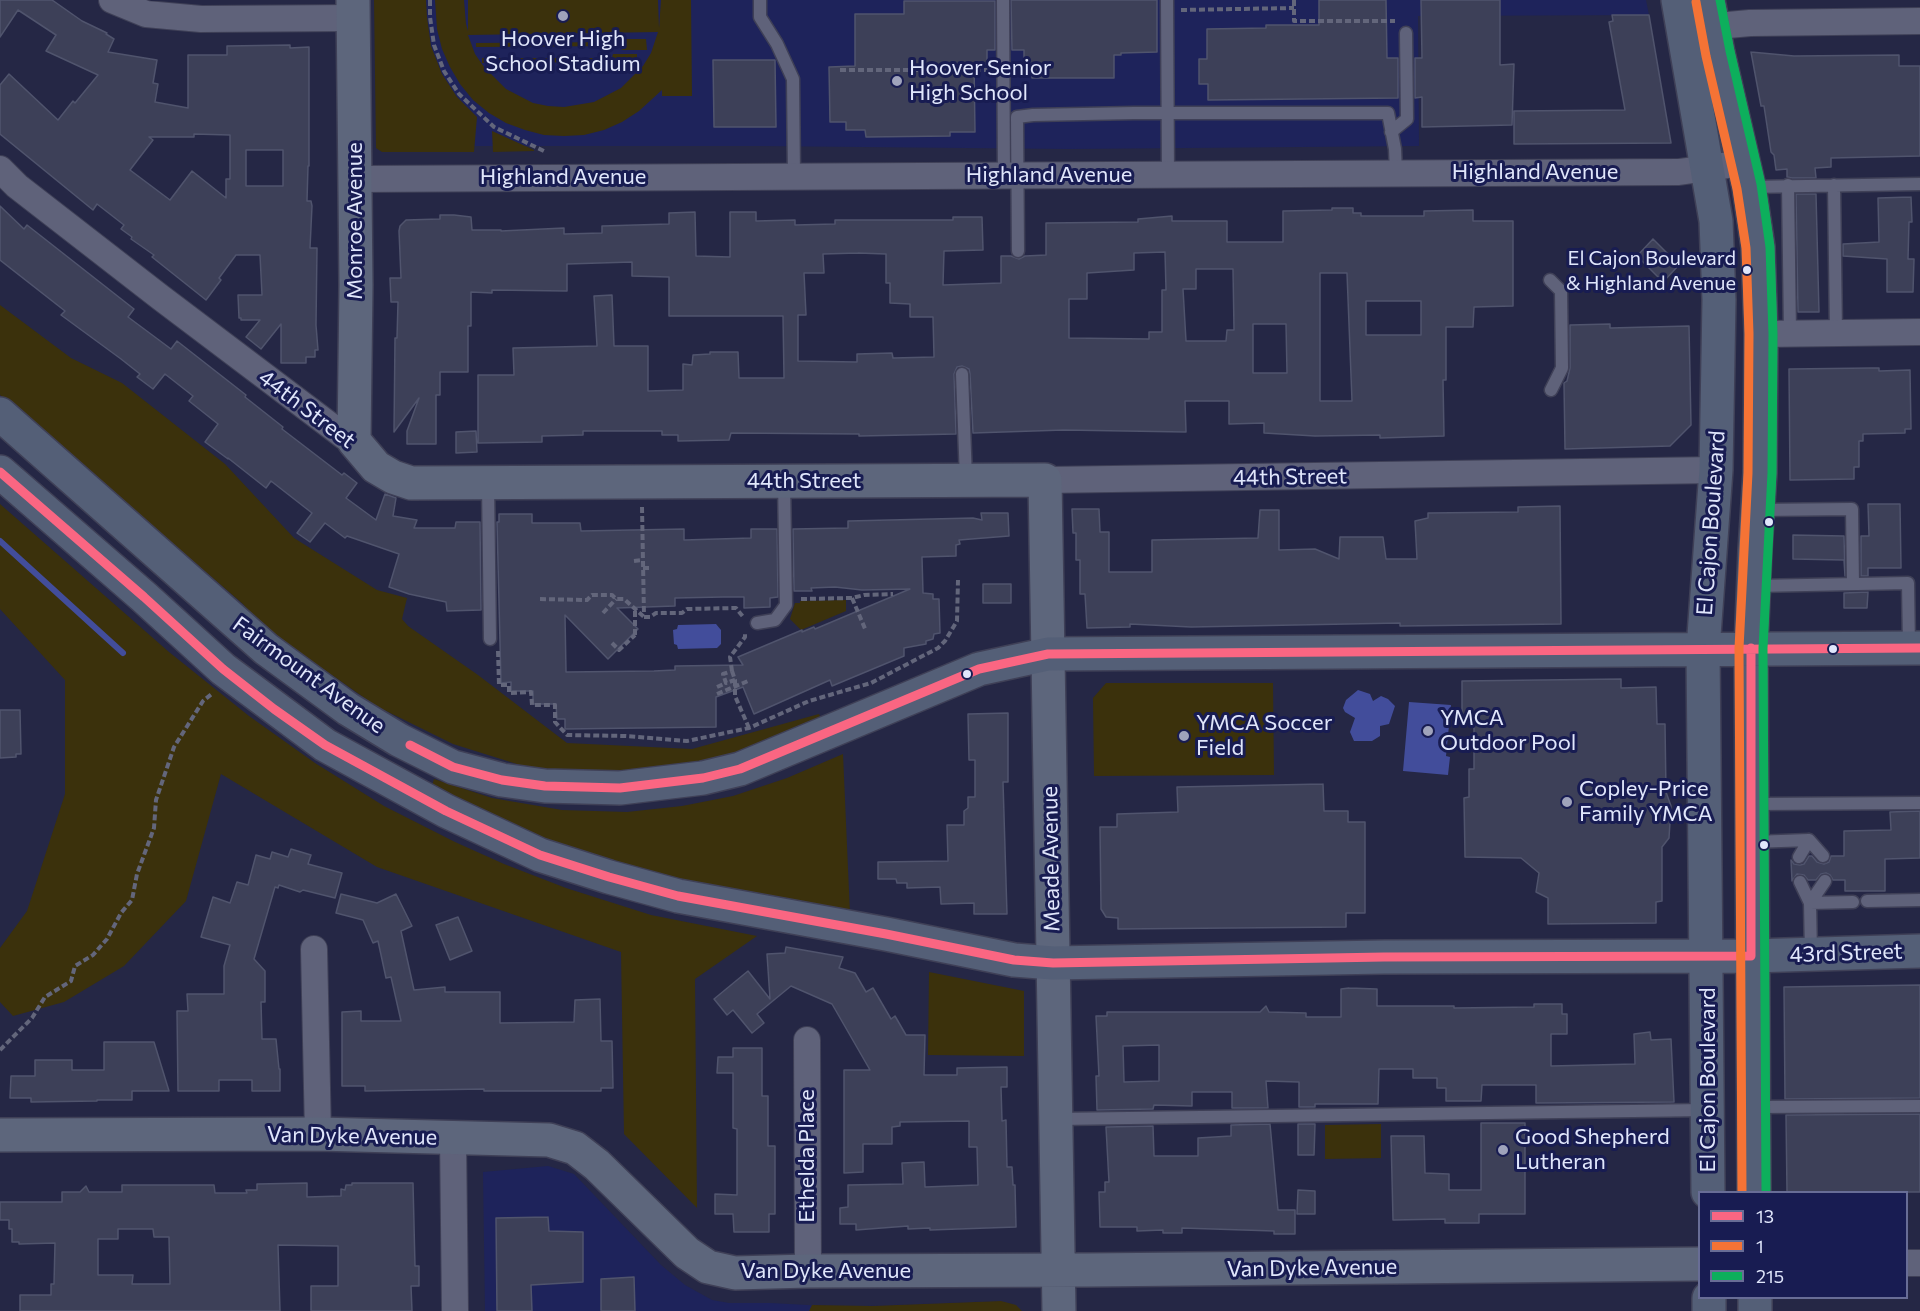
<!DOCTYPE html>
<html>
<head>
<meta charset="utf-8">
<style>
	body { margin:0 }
	#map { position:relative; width:1920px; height:1311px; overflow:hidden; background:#252745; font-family:Commissioner,sans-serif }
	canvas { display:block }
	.legend { position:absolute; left:1698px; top:1191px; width:210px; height:108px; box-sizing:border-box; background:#181c52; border:2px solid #686d96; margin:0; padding:8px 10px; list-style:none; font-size:18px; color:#e0e6fb }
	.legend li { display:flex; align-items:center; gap:12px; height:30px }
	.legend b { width:30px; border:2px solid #686d96 }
</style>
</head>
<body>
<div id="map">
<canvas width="1920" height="1311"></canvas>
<ul class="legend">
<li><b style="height:8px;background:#fa6682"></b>13</li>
<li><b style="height:8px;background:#f57335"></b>1</li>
<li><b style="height:8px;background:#0daf5c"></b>215</li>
</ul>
</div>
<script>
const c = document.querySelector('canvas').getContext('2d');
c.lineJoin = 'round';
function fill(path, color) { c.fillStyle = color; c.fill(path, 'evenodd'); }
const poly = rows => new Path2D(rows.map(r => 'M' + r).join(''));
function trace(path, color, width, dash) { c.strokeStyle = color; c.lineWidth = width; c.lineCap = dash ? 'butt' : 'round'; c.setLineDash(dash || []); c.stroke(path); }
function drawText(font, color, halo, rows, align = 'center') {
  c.font = font + ' Commissioner,sans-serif'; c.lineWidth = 6; c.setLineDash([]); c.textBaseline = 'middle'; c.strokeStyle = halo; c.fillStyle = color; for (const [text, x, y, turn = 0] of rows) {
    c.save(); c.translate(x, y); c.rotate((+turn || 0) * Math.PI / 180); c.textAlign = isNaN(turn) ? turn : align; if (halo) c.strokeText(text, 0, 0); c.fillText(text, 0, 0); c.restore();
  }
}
fill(poly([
	[375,0,1646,0,1649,15,1418,16,1419,146,1069,149,759,146,378,146],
	[548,1166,574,1174,661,1265,685,1285,712,1300,729,1303,770,1303,827,1306,867,1306,1001,1301,1022,1311,485,1311,483,1172]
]), '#1e235b');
fill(poly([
	[374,0,426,0,427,17,431,46,442,74,457,97,477,117,474,152,382,152,376,148],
	[435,0,464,0,466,24,468,31,468,0,658,0,659,28,661,0,691,0,692,96,662,96,662,90,639,111,622,122,604,130,584,135,564,136,544,135,525,130,506,123,489,113,473,100,460,84,450,67,442,49,437,29],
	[658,32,651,53,643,66,621,88,594,102,564,107,548,106,533,103,506,89,484,67,475,54,468,35],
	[622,39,646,39,647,50,622,50,621,46,476,47,476,43,621,42],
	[613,54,637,54,637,66,612,66,612,62,482,63,482,58,612,58],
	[492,131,534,150,534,151,493,152],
	[0,305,71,358,122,383,225,464,294,538,377,590,407,598,402,619,408,626,478,675,567,743,692,749,819,714,823,722,740,752,675,769,590,775,520,765,453,744,376,706,262,626,243,604,0,395],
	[0,504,169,652,249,716,315,763,384,806,455,842,504,864,566,888,651,915,757,936,695,979,697,1208,624,1134,621,952,377,867,221,774,186,901,124,966,64,1002,13,1016,0,1002,0,948,27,911,65,794,65,680,0,609],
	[846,600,846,611,801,630,790,619,795,603,800,603,800,601],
	[1106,683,1273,683,1274,775,1094,776,1093,698],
	[843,754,850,914,716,890,606,860,528,833,431,789,434,779,492,798,562,810,627,812,682,806,733,796,787,778],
	[929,972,1024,991,1024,1056,928,1055],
	[1381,1124,1381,1158,1325,1159,1325,1125],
	[1001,1301,1016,1305,1022,1311,809,1311,812,1305,871,1306]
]), '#3b310c');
fill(poly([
	[716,624,721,630,721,644,717,648,678,649,677,645,674,644,673,630,677,629,678,625],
	[1358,690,1370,694,1373,701,1381,696,1388,699,1395,706,1389,724,1380,726,1380,736,1372,741,1354,741,1350,732,1355,718,1345,712,1343,708,1346,700],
	[1409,702,1451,705,1446,756,1450,757,1448,775,1403,771]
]), '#424d9b');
trace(poly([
	[0,541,123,653]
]), '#424d9b', 6);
const building = poly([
	[0,0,52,0,82,21,107,33,106,34,114,39,108,52,157,60,153,83,158,84,155,102,188,108,188,55,227,55,227,46,290,45,290,48,309,47,309,166,308,166,307,201,311,201,312,206,310,248,317,248,316,325,318,350,315,350,315,357,306,357,306,363,281,363,281,324,261,349,246,337,260,320,241,320,241,318,239,318,238,295,262,295,260,255,236,255,219,278,221,280,206,300,152,257,154,255,131,239,132,237,121,229,124,225,97,204,93,210,0,134,0,85,9,74,58,120,73,101,75,103,98,75,46,51,56,35,18,10,0,37,0,0],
	[194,134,230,135,230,179,226,179,226,198,192,171,170,200,130,170,153,140,149,137,194,137,194,134],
	[246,150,283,150,283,186,246,186,246,150],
	[1011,0,1157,0,1157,52,1121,53,1121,55,1114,55,1114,78,1032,78,1032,73,1024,73,1024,50,1012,50,1011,0],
	[1319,0,1386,0,1387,58,1398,58,1398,98,1208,100,1208,84,1199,84,1199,59,1207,59,1207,29,1266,28,1266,25,1319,25,1319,0],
	[1421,0,1500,0,1500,65,1514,64,1512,125,1422,127,1422,97,1415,98,1415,58,1422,58,1421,0],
	[904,1,995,1,995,50,987,50,987,64,974,64,975,132,950,132,950,136,866,137,865,130,846,130,846,122,830,122,829,67,855,66,855,14,904,14,904,1],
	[1612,15,1649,15,1671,143,1514,144,1514,111,1625,110,1609,22,1613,21,1612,15],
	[1751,52,1794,56,1899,55,1899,66,1920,66,1920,156,1831,158,1831,167,1815,168,1816,178,1792,178,1787,177,1787,169,1776,170,1774,155,1771,152,1764,106,1761,106,1751,52],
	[713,60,775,60,776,127,714,127,713,60],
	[1796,194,1816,194,1819,312,1798,312,1796,194],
	[1911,197,1912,222,1909,222,1908,259,1914,259,1913,292,1887,292,1887,259,1843,256,1843,244,1879,242,1878,198,1911,197],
	[0,206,24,229,27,225,134,309,128,317,171,349,177,341,246,395,245,397,283,427,282,429,342,475,344,473,357,483,346,498,376,520,385,494,396,498,393,516,417,520,414,528,455,528,456,522,480,522,481,610,447,611,446,602,409,594,389,587,399,554,347,536,345,538,325,523,310,542,297,533,312,513,271,481,266,488,228,458,228,459,205,442,218,424,189,401,193,396,165,374,153,389,137,377,140,374,121,359,61,315,65,311,0,260,0,206],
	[1332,208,1353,208,1353,213,1361,213,1361,216,1424,216,1424,211,1473,210,1473,221,1513,221,1513,306,1474,307,1473,327,1446,327,1446,380,1443,380,1444,436,1380,438,1380,435,1315,436,1264,433,1264,423,1229,424,1229,401,1185,401,1186,432,1064,430,973,433,970,374,969,369,962,366,957,367,954,374,956,434,859,436,859,434,731,433,729,440,678,441,678,435,662,435,662,431,583,431,583,435,542,436,542,442,478,443,478,375,514,375,513,348,597,346,594,296,612,295,614,346,648,346,648,391,683,390,683,364,692,365,693,355,710,354,710,352,738,352,739,378,784,378,783,316,669,316,669,277,632,276,632,262,567,264,567,291,492,290,492,293,471,292,471,326,468,326,468,372,440,372,440,395,436,395,436,444,407,444,407,431,419,398,394,432,395,338,397,338,398,302,391,302,390,278,401,278,399,231,400,226,406,220,440,219,440,215,454,215,471,217,472,230,501,230,501,231,564,228,564,234,602,233,602,226,669,224,669,213,695,212,696,256,730,257,730,212,756,212,756,221,795,220,795,225,835,224,835,220,953,220,953,217,982,217,983,250,944,251,943,285,1001,283,1001,256,1011,256,1019,259,1025,256,1046,255,1046,223,1138,222,1138,219,1172,216,1172,221,1227,221,1227,242,1283,242,1283,211,1332,210,1332,208],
	[1165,252,1166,290,1162,290,1162,332,1149,332,1149,339,1069,338,1069,299,1087,299,1087,273,1134,270,1134,253,1165,252],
	[858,253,886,254,886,283,890,283,890,303,910,304,910,317,933,317,934,357,893,358,892,353,857,354,857,362,798,361,798,315,806,315,804,273,824,273,823,254,858,253],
	[1196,269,1233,269,1234,330,1227,330,1226,341,1186,341,1183,289,1196,289,1196,269],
	[1320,273,1347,273,1352,401,1320,401,1320,273],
	[1366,301,1421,301,1421,335,1366,335,1366,301],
	[1253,324,1286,324,1287,373,1253,373,1253,324],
	[1653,239,1679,265,1663,282,1637,256,1653,239],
	[1610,324,1610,328,1689,326,1691,425,1670,446,1565,449,1564,383,1567,381,1570,368,1570,325,1610,324],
	[1872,368,1879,368,1879,371,1910,370,1911,429,1905,429,1905,433,1863,434,1863,441,1859,441,1859,467,1854,467,1854,479,1790,480,1789,369,1872,368],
	[476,431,477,452,456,453,456,432,476,431],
	[1868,504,1900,504,1901,568,1868,568,1868,576,1861,576,1861,536,1869,536,1868,504],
	[1560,506,1561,624,1400,626,1400,623,1191,627,1130,624,1130,627,1087,628,1085,594,1080,594,1080,560,1076,560,1076,533,1073,533,1072,509,1099,509,1100,532,1109,532,1109,572,1152,572,1152,540,1258,538,1260,510,1279,510,1279,550,1315,549,1339,559,1340,537,1383,537,1386,559,1417,559,1415,521,1428,518,1428,513,1518,512,1518,507,1560,506],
	[981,513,1008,513,1009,536,959,540,960,544,956,545,956,556,922,557,923,593,933,594,933,599,939,599,940,633,934,634,933,639,926,641,926,644,904,648,904,656,832,686,830,680,754,714,743,687,716,697,716,727,565,729,565,719,557,719,556,704,533,704,533,691,511,691,511,682,501,683,497,522,499,522,499,514,532,514,532,523,580,523,581,531,684,529,684,540,751,538,751,529,777,529,778,597,770,598,770,607,744,608,744,597,723,597,675,598,675,606,617,608,638,629,608,659,565,615,566,672,654,671,675,670,675,666,743,665,738,657,802,630,802,632,814,627,815,629,910,589,862,590,835,587,811,588,812,591,794,591,793,529,848,528,848,521,973,518,982,520,981,513],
	[1793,535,1844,536,1845,576,1844,560,1793,559,1793,535],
	[983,584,1011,584,1011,603,983,603,983,584],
	[1868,592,1867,608,1844,608,1844,593,1868,592],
	[1621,679,1621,688,1656,687,1657,724,1665,724,1666,792,1671,806,1669,838,1662,847,1662,901,1656,902,1656,923,1548,924,1548,898,1536,892,1539,873,1521,858,1465,857,1464,798,1469,797,1469,769,1474,769,1474,723,1462,723,1462,681,1621,679],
	[0,710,20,710,21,754,16,754,16,757,0,758,0,710],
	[1008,713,1008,782,1003,782,1007,914,974,914,974,903,941,904,940,887,907,888,907,883,897,883,896,879,878,879,878,862,948,861,947,825,964,825,964,811,968,808,968,797,975,797,975,760,969,760,968,714,1008,713],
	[1323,784,1324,811,1348,811,1348,822,1365,822,1365,913,1346,913,1346,927,1118,929,1118,918,1106,917,1101,909,1100,827,1117,827,1117,814,1178,812,1177,787,1323,784],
	[1920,811,1920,858,1885,859,1885,891,1845,891,1845,880,1833,880,1830,875,1826,873,1821,874,1816,880,1808,880,1804,875,1797,874,1792,881,1791,860,1794,864,1800,865,1804,864,1809,856,1812,856,1817,862,1824,864,1829,862,1831,856,1844,856,1844,831,1891,830,1890,812,1920,811],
	[291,849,311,855,308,864,342,873,335,898,303,890,300,892,279,885,278,888,275,887,254,959,265,971,265,1002,261,1002,262,1039,276,1039,279,1069,280,1069,280,1091,252,1091,252,1080,219,1080,219,1091,178,1091,177,1011,188,1011,187,994,224,994,224,966,230,945,201,937,213,897,230,903,237,882,248,885,256,855,270,859,272,852,288,857,291,849],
	[341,894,377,903,396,894,412,926,401,931,414,990,445,987,445,992,500,992,500,1023,574,1022,575,1000,600,999,601,1041,612,1041,613,1088,601,1088,601,1091,484,1091,484,1089,365,1091,365,1086,342,1086,342,1012,361,1011,361,1021,401,1021,391,977,386,978,378,941,373,943,363,920,336,913,341,894],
	[458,917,472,951,450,960,436,925,458,917],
	[786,947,843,957,839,968,855,973,866,992,873,988,891,1019,895,1016,906,1035,925,1035,924,1075,957,1075,957,1068,1007,1067,1007,1087,1001,1087,1002,1121,1006,1120,1007,1167,1012,1167,1013,1185,1015,1185,1016,1227,930,1230,930,1228,908,1229,908,1226,856,1230,856,1224,840,1224,840,1208,848,1207,848,1185,903,1184,902,1163,924,1162,925,1187,978,1185,977,1147,969,1147,969,1121,900,1122,900,1126,892,1127,892,1144,863,1144,863,1172,844,1173,844,1070,870,1070,832,1004,791,986,757,1014,764,1023,752,1033,733,1010,727,1015,714,999,748,971,770,999,767,954,785,953,786,947],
	[1920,985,1920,1098,1785,1099,1784,987,1920,985],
	[1349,988,1377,989,1377,1006,1454,1006,1454,1008,1534,1007,1534,1004,1562,1004,1562,1014,1567,1014,1567,1034,1551,1034,1551,1066,1635,1064,1634,1034,1650,1032,1651,1040,1671,1039,1674,1102,1536,1103,1536,1085,1482,1085,1481,1101,1446,1101,1446,1088,1437,1088,1437,1078,1413,1078,1413,1069,1379,1069,1378,1104,1315,1104,1315,1107,1299,1107,1299,1082,1266,1081,1268,1108,1232,1108,1232,1092,1192,1092,1192,1106,1154,1105,1153,1109,1097,1110,1096,1076,1099,1076,1096,1016,1107,1016,1107,1012,1260,1012,1266,1006,1269,1012,1306,1013,1306,1017,1341,1017,1341,989,1349,988],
	[1159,1045,1159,1081,1124,1082,1123,1046,1159,1045],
	[104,1042,154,1042,169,1091,132,1091,132,1100,97,1100,97,1101,31,1102,31,1098,10,1098,11,1076,35,1076,35,1060,72,1060,72,1070,104,1070,104,1042],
	[733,1048,762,1048,762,1096,768,1096,768,1146,775,1146,775,1214,769,1214,769,1232,734,1232,733,1214,715,1214,715,1194,737,1195,737,1129,733,1128,733,1073,717,1073,718,1057,733,1057,733,1048],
	[1920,1114,1920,1192,1787,1192,1786,1115,1920,1114],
	[1481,1123,1525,1123,1525,1214,1479,1214,1479,1223,1445,1223,1445,1219,1393,1220,1391,1136,1424,1136,1425,1173,1449,1174,1449,1190,1481,1190,1481,1123],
	[1270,1124,1278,1210,1295,1210,1295,1234,1274,1234,1274,1231,1182,1228,1182,1233,1163,1233,1163,1230,1137,1231,1137,1227,1100,1227,1099,1192,1105,1192,1105,1182,1109,1182,1106,1127,1153,1126,1154,1156,1198,1156,1198,1138,1231,1136,1231,1125,1270,1124],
	[1298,1124,1315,1124,1314,1155,1298,1155,1298,1124],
	[307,1183,307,1197,341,1196,341,1189,345,1190,346,1185,352,1185,352,1183,413,1183,415,1266,419,1266,419,1286,411,1286,412,1311,311,1311,311,1286,338,1286,338,1246,278,1245,280,1311,20,1311,20,1295,51,1295,51,1284,54,1284,55,1243,19,1244,19,1242,12,1242,12,1229,9,1229,9,1220,0,1220,0,1202,62,1202,62,1192,80,1192,86,1186,89,1192,122,1192,122,1185,214,1185,215,1193,247,1193,246,1190,257,1190,257,1184,307,1183],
	[118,1229,153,1229,154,1237,169,1237,170,1284,132,1284,133,1275,98,1275,98,1239,118,1239,118,1229],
	[1298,1190,1315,1191,1315,1214,1297,1214,1298,1190],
	[548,1217,549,1231,583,1232,583,1282,531,1285,532,1311,497,1311,496,1218,548,1217],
	[634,1277,635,1311,601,1311,601,1279,634,1277]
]);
fill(building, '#3d4058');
trace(building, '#50546d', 1.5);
const lane = poly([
	[760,0,760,17,777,44,793,79,794,176],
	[1003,0,1004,175],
	[1167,0,1168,174],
	[1391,132,1407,119,1406,33],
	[1788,185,1790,334],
	[1834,185,1836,333],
	[1750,187,1920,184],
	[1018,251,1017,117,1033,115,1134,113,1388,113,1395,149,1396,173],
	[1550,280,1561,291,1562,368,1551,390],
	[962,374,966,479],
	[488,484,490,639],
	[1758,510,1852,509,1853,584],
	[1755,586,1908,583,1909,647],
	[757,623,775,620,786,605,784,481],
	[1753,804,1920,803],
	[1753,842,1809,840,1823,856],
	[1799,857,1809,840],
	[1800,882,1810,903],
	[1867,901,1920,900],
	[1810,903,1825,881],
	[1811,954,1810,903,1853,902],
	[1756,1107,1920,1106],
	[1057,1119,1705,1110]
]);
const street = poly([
	[112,0,146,14,201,19,354,18],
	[1695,28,1750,23,1920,21],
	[0,169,17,186,160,297,344,436,354,441],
	[355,179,1679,172,1743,163],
	[1761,334,1920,332],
	[1045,480,1716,470],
	[314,949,318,1134],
	[807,1040,808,1271],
	[453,1138,455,1311],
	[1906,1263,1920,1263]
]);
const secondary = poly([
	[353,0,356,285,354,441,376,467,393,477,411,483,1045,480,1059,1311],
	[0,1135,318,1134,549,1140,575,1148,597,1165,687,1253,708,1267,735,1273,808,1271,1088,1270,1700,1264]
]);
const primary = poly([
	[1678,0,1716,221,1719,300,1716,470,1703,649,1708,1192],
	[1708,0,1718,53,1749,187,1758,247,1761,334,1760,473,1755,550,1751,648,1754,1192],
	[0,414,266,649,348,709,399,740,453,767,502,780,545,786,620,788,703,778,740,769,979,669,1048,654,1920,648],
	[0,472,144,597,223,669,325,745,446,811,540,855,609,877,678,896,886,934,1014,960,1053,963,1384,957,1751,956,1920,951],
	[1709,1298,1709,1311],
	[1755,1298,1755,1311]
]);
trace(lane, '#3f4057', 15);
trace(street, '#3f4057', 28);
trace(secondary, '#3f4057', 36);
trace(primary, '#3f4057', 36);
trace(poly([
	[430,0,430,17,434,45,444,71,459,94,494,127,546,152],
	[1294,0,1294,21,1395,21],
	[1181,10,1294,8],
	[840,70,989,70],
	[642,507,644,616],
	[634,561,643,560],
	[643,568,652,568],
	[852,598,866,631],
	[540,599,587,600,592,595,612,595,616,599,624,599,644,617],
	[801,599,852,598,864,595,893,594],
	[603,613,616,599],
	[644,617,650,617,656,613,682,613,687,609,736,608,744,618],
	[635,635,635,610],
	[612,643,619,650,635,635],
	[498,651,499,685,509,685,509,693,531,692,532,705,555,705,555,722,567,735,626,736,687,741,749,728,809,701,871,683,938,648,945,641,957,621,958,580],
	[732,671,730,657,745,637,745,634],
	[732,671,735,680,726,683,723,674,732,671],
	[735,680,735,696,749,728],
	[717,687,726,683],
	[717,694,748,681],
	[0,1050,32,1018,45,997,71,981,75,966,93,955,107,939,121,913,132,900,137,874,154,828,156,800,174,747,203,701,213,693]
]), '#63667b', 4, [6, 3]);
trace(lane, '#5f627a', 12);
trace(street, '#5f627a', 26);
trace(secondary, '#5d667c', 33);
trace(primary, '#545f77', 33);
trace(poly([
	[0,472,144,597,223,669,274,709,325,745,446,811,540,855,609,877,678,896,886,934,1014,960,1053,963,1384,957,1751,956,1751,648],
	[410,745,453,767,502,780,545,786,620,788,703,778,740,769,979,669,1048,654,1920,648]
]), '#fa6682', 9);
trace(poly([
	[1696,2,1706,56,1737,189,1746,248,1749,334,1748,473,1739,648,1742,1192]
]), '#f57335', 9);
trace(poly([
	[1720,0,1730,51,1761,184,1770,247,1773,334,1772,473,1763,648,1766,1192]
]), '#0daf5c', 9);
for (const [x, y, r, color] of [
	[563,16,6,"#9fa3bb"],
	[897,81,6,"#9fa3bb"],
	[1747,270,5,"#e0e6fb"],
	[1769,522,5,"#e0e6fb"],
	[1833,649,5,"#e0e6fb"],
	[967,674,5,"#e0e6fb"],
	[1428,731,6,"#9fa3bb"],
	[1184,736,6,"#9fa3bb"],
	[1567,802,6,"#9fa3bb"],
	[1764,845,5,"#e0e6fb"],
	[1503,1150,6,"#9fa3bb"]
]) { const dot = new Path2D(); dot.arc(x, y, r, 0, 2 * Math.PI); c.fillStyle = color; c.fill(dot); trace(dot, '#181c52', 2); }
drawText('20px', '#e0e6fb', '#181c52', [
	["El Cajon Boulevard",1736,258],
	["& Highland Avenue",1736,283]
], 'right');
drawText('22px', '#e0e6fb', '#181c52', [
	["Hoover High",563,39,"center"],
	["School Stadium",563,64,"center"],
	["Hoover Senior",909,68],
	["High School",909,93],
	["YMCA",1440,718],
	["Outdoor Pool",1440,743],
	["YMCA Soccer",1196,723],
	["Field",1196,748],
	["Copley-Price",1579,789],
	["Family YMCA",1579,814],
	["Good Shepherd",1515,1137],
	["Lutheran",1515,1162]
], 'left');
drawText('22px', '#e0e6fb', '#181c52', [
	["Highland Avenue",1535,172],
	["Highland Avenue",1049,175],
	["Highland Avenue",563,177],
	["Monroe Avenue",355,221,-90],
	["44th Street",307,409,37],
	["44th Street",1290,477,-1],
	["44th Street",804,481],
	["El Cajon Boulevard",1711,523,-86],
	["Fairmount Avenue",309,675,36],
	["Meade Avenue",1051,859,-91],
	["43rd Street",1846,953,-2],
	["El Cajon Boulevard",1708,1080,-90],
	["Van Dyke Avenue",352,1136,1],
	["Ethelda Place",807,1156,-90],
	["Van Dyke Avenue",1312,1268,-1],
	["Van Dyke Avenue",826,1271]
]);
</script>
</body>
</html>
